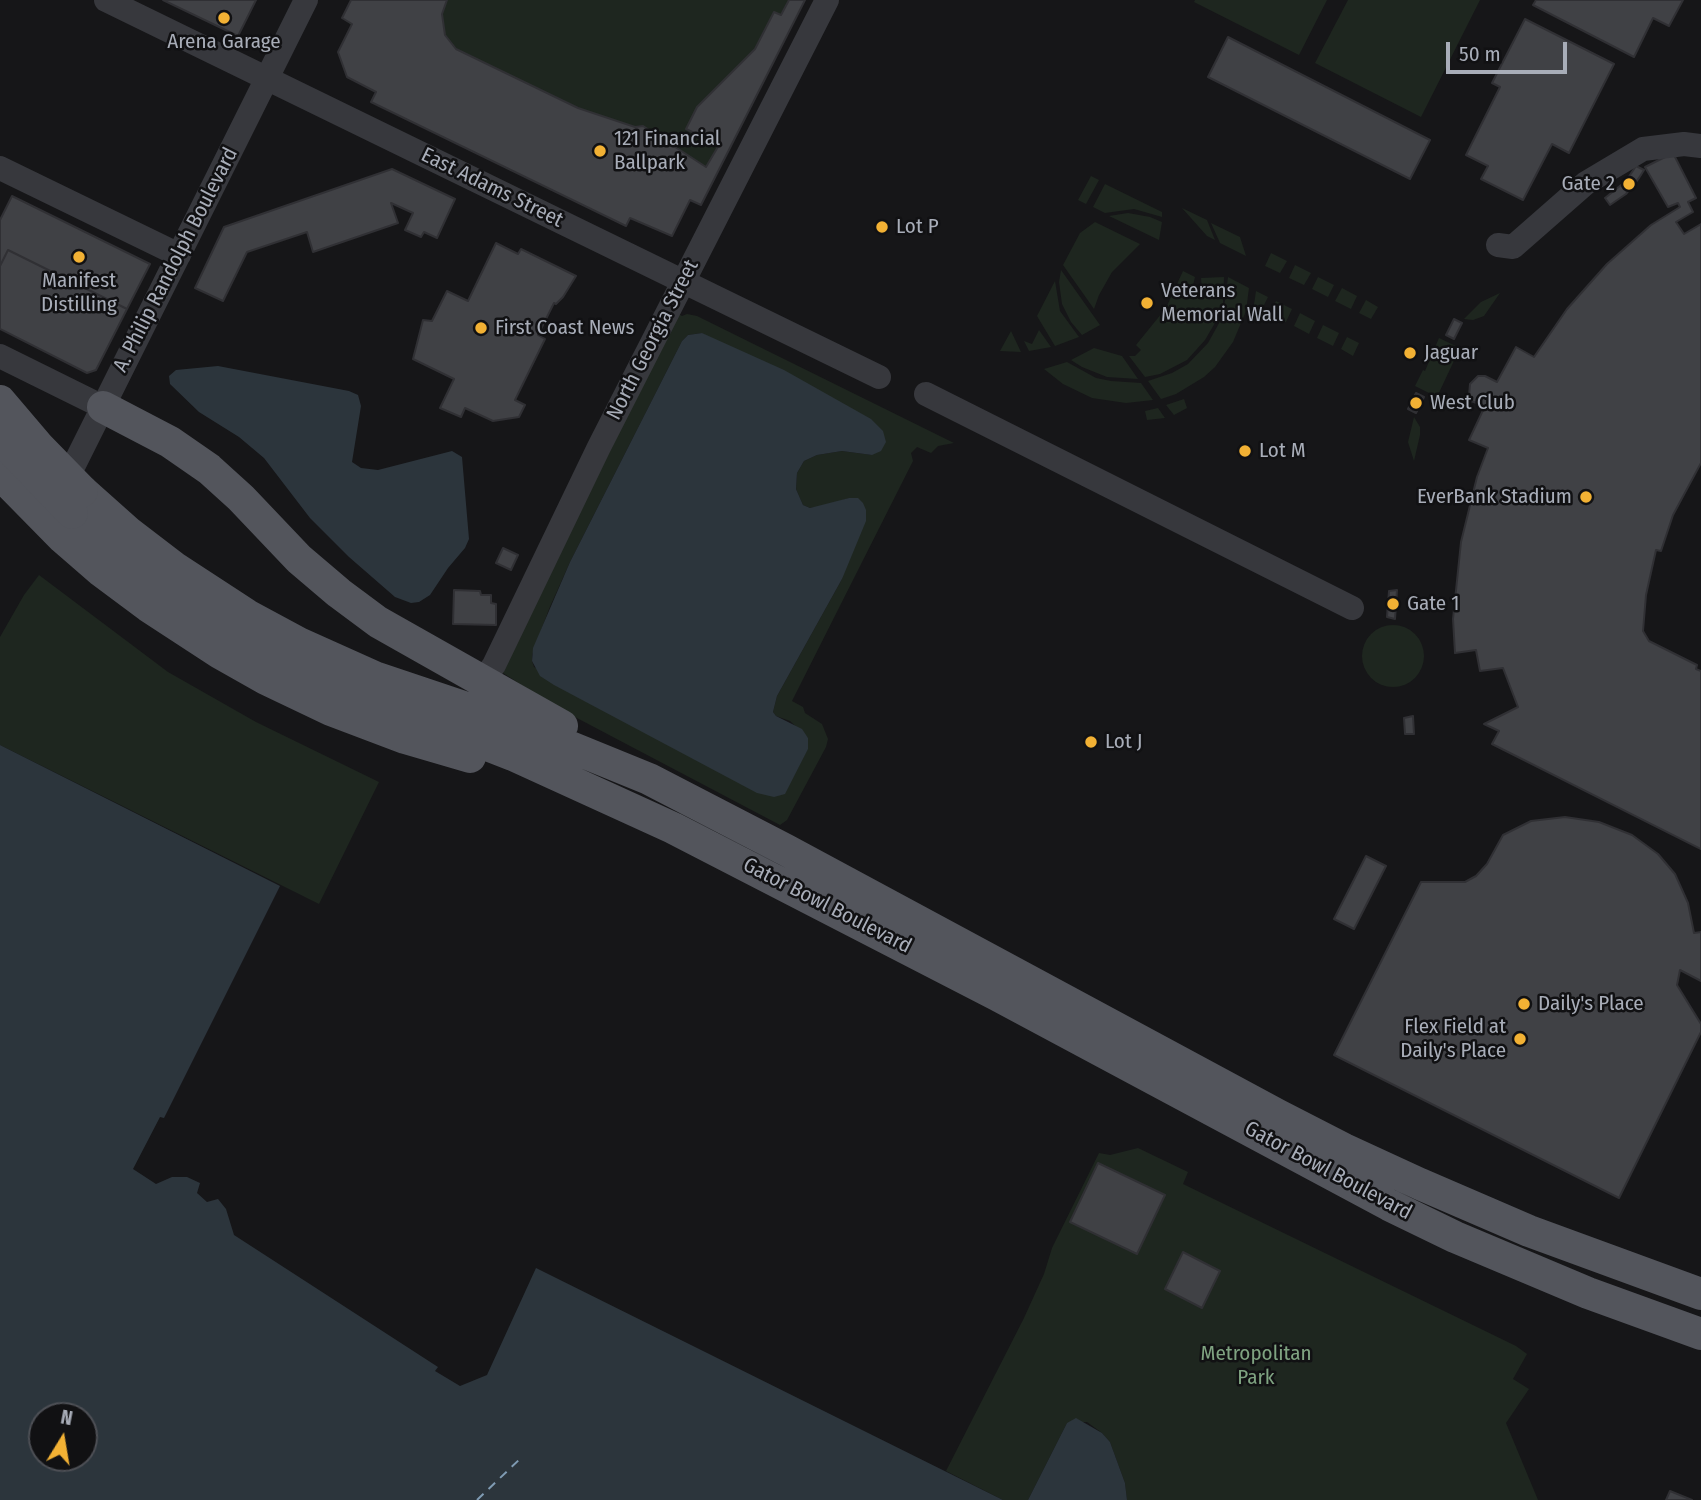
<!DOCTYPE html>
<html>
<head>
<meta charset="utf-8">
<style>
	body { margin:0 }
	#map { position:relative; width:1701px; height:1500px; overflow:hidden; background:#161618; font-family:"Fira Sans Condensed",sans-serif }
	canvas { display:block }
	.north { position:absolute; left:28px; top:1402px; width:70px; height:70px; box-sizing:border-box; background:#111113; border:2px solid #4d4f55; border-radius:50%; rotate:11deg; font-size:19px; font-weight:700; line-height:28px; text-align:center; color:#a8adb8 }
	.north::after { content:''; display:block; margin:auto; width:24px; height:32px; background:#f2b134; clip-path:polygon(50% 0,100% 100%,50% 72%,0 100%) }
	.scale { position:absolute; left:1446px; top:42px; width:121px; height:32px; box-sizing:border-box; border:4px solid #a8adb8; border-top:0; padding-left:9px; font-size:21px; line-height:24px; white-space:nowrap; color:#a8adb8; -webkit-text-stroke:5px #111113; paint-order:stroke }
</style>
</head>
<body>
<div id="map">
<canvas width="1701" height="1500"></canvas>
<div class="north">N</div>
<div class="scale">50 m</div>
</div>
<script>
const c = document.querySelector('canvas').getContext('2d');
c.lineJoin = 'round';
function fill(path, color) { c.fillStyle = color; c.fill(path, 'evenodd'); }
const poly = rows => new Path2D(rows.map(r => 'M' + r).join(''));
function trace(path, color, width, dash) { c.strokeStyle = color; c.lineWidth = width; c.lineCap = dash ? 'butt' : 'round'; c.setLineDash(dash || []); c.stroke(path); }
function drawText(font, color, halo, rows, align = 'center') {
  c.font = font + ' "Fira Sans Condensed",sans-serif'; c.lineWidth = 5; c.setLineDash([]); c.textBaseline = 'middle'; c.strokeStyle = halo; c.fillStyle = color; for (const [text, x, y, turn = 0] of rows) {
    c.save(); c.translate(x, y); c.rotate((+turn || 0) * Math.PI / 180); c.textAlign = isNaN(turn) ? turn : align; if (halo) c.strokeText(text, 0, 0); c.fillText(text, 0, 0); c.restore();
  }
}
fill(poly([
	[351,0,805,0,701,205,690,200,672,236,630,218,626,226,371,102,376,92,347,77,338,52,351,25,342,18],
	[1195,0,1327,0,1299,55,1194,2],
	[1348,0,1480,0,1421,117,1315,63],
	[1091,176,1099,180,1086,204,1078,200],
	[1105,184,1162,212,1162,217,1134,209,1105,213,1093,207],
	[1182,208,1207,220,1215,240,1207,236],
	[1128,213,1150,217,1162,222,1159,240,1109,216],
	[1095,222,1140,244,1112,272,1099,295,1094,309,1063,265,1080,233],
	[1211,223,1240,237,1246,256,1220,243],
	[1271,253,1287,261,1280,273,1265,266],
	[1295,265,1311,273,1304,285,1289,278],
	[1061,270,1100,325,1082,335,1071,322,1062,304,1059,282],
	[1183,271,1195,277,1192,290,1202,290,1201,278,1224,277,1223,303,1219,316,1205,340,1187,360,1160,374,1145,377,1129,356,1135,356,1141,350,1136,345,1166,308],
	[1228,277,1249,288,1246,311,1233,342,1215,367,1204,377,1176,394,1161,399,1148,381,1172,373,1188,364,1208,343,1223,316],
	[1318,277,1334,285,1328,297,1312,289],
	[1055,281,1060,311,1079,337,1055,346,1037,316],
	[1342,288,1357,296,1351,309,1335,301],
	[1256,291,1268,297,1259,315,1253,311],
	[1500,293,1484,316,1473,320,1464,319,1481,302],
	[1366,300,1378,307,1371,319,1359,313],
	[1276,301,1292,309,1286,322,1273,322,1267,319],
	[677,313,682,316,687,314,697,316,954,443,938,446,931,453,917,447,911,453,913,461,792,701,803,707,805,713,822,724,828,739,826,747,787,820,780,825,556,707,503,673,504,667],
	[702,333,872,455,842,451,817,455,804,461,797,473,796,489,803,505,810,508,825,506,849,498,842,579,777,696,773,712,776,716,790,721,808,738,808,748,785,793,534,667,532,661,532,655,549,609,570,562,682,341,688,335],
	[1300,313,1315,321,1309,334,1294,326],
	[1323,325,1339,333,1333,346,1317,338],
	[1039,330,1051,347,1029,351,1024,341,1032,344],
	[1011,331,1021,352,1000,351],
	[1347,337,1359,343,1353,356,1341,349],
	[1439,338,1460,348,1437,397,1415,386,1423,370,1425,371],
	[1094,348,1122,356,1138,379,1107,377,1082,367,1071,360],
	[1067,362,1096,378,1111,381,1141,383,1153,400,1126,403,1092,398,1063,384,1044,369],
	[1184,399,1187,408,1174,415,1166,405],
	[1158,408,1165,418,1147,420,1145,411],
	[1414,417,1420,427,1420,435,1414,461,1408,442],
	[39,575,168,672,256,722,379,782,319,904,0,745,0,637,24,595],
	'1362 656a31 31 0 1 1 62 0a31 31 0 1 1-62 0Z',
	[1138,1148,1188,1172,1183,1184,1516,1346,1527,1354,1513,1379,1529,1389,1506,1423,1538,1500,1127,1500,1125,1483,1110,1442,1102,1433,1087,1422,1067,1423,1028,1500,1003,1500,946,1471,1024,1318,1044,1274,1052,1248,1099,1153,1110,1155]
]), '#1e261f');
fill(poly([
	[702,333,784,370,871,419,883,431,886,442,881,451,872,455,842,451,817,455,804,461,797,473,796,489,803,505,810,508,849,498,858,498,863,503,866,510,866,521,842,579,777,696,773,712,776,716,802,729,808,738,808,749,785,794,774,797,757,793,554,685,540,676,532,661,533,648,570,562,682,341,688,335],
	[218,366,349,391,358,395,361,406,352,462,361,468,378,470,452,451,462,457,469,539,465,548,448,568,430,595,419,602,411,603,395,597,349,557,310,518,264,458,239,437,199,412,170,384,169,376,176,370],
	[0,745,280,886,164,1118,160,1117,133,1169,156,1184,172,1177,187,1177,200,1183,197,1193,207,1202,218,1199,226,1209,234,1235,438,1367,435,1371,460,1386,487,1375,536,1268,1003,1500,0,1500],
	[42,1416,84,1416,84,1458,42,1458],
	[1076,1418,1102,1433,1110,1442,1125,1483,1127,1500,1028,1500,1067,1423]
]), '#2c353c');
trace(poly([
	[477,1500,522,1457]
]), '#7f9bb3', 2, [9, 7]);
const building = poly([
	[163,0,256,0,238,36,163,0],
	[351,0,447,0,442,14,445,35,456,49,578,108,635,127,643,126,706,167,719,145,686,129,697,107,755,49,774,12,781,15,789,0,805,0,701,205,690,200,672,236,630,218,626,226,371,102,376,92,347,77,338,52,352,24,342,18,351,0],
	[1536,0,1683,0,1669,26,1653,18,1634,57,1533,5,1536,0],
	[1525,19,1614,64,1569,153,1552,144,1523,200,1481,179,1488,166,1466,155,1500,87,1492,83,1525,19],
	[1228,37,1430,140,1410,179,1208,77,1228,37],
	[1673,153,1696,198,1688,202,1693,212,1676,222,1684,234,1701,224,1701,463,1673,515,1661,551,1656,550,1646,595,1643,631,1649,641,1697,665,1696,669,1701,671,1701,849,1492,744,1499,731,1484,724,1518,707,1503,668,1480,671,1476,650,1455,653,1453,619,1461,542,1477,477,1488,448,1469,440,1485,406,1471,401,1469,396,1470,384,1478,376,1485,376,1497,382,1516,347,1534,357,1567,309,1607,264,1651,225,1680,207,1678,203,1668,207,1645,167,1673,153],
	[1636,166,1644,170,1639,178,1626,194,1610,205,1605,198,1626,181,1636,166],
	[392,169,455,199,437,238,424,232,421,237,405,230,413,213,391,203,398,223,313,252,307,232,247,252,223,301,195,288,224,227,392,169],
	[12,196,150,264,127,309,8,250,0,266,0,220,12,196],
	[496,243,518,254,521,249,576,276,563,297,556,304,554,303,538,335,545,339,515,400,525,405,519,417,493,421,465,408,461,417,440,408,454,379,413,359,423,320,432,321,447,291,468,301,496,243],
	[8,250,127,309,96,370,87,373,0,329,0,266,8,250],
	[1454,319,1462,323,1454,339,1446,335,1454,319],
	[1416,393,1424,397,1416,413,1408,409,1416,393],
	[503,548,518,555,511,570,496,563,503,548],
	[454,590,480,591,481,595,491,595,491,603,496,604,496,625,453,624,454,590],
	[1397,590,1395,619,1387,617,1389,591,1397,590],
	[1413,716,1414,734,1405,734,1404,718,1413,716],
	[1565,817,1599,822,1632,835,1658,854,1675,874,1688,903,1694,933,1701,932,1701,981,1680,970,1677,985,1701,1024,1701,1032,1619,1198,1334,1055,1421,882,1465,882,1476,876,1487,864,1503,835,1531,821,1565,817],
	[1366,856,1386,866,1354,929,1334,919,1366,856],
	[1098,1163,1165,1195,1137,1254,1070,1222,1098,1163],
	[1183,1252,1220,1271,1202,1308,1165,1289,1183,1252],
	[1670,1491,1692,1500,1666,1500,1670,1491]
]);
fill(building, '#404145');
trace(building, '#303034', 2);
trace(poly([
	[106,0,879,377],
	[0,168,179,255],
	[1498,245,1513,247,1586,183,1643,149,1684,144,1701,146],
	[0,356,103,407],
	[926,394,1352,608],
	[61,491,306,0],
	[483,680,494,665,599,447,827,0]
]), '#37383d', 24);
trace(poly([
	[103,407,170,442,209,469,241,498,299,559,339,593,378,622,562,726],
	[0,474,63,538,101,571,148,606,220,653,266,679,331,710,405,738,470,757],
	[82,491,128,532,175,568,247,615,299,643,377,678,514,724,649,779,786,850,1278,1115,1344,1149,1420,1184,1529,1231,1701,1294],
	[72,513,118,554,189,606,239,637,295,666,352,692,513,755,673,828,997,995,1389,1205,1455,1237,1588,1293,1701,1334]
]), '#53555c', 32);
trace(poly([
	[0,401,40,448,82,491],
	[0,438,72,513]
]), '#53555c', 32);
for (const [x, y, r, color] of [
	[224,18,7,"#f2b134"],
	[600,151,7,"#f2b134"],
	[1629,184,7,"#f2b134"],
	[882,227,7,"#f2b134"],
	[79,257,7,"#f2b134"],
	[1147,303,7,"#f2b134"],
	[481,328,7,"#f2b134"],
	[1410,353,7,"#f2b134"],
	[1416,403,7,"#f2b134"],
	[1245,451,7,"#f2b134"],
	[1586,497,7,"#f2b134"],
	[1393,604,7,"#f2b134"],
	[1091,742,7,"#f2b134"],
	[1524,1004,7,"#f2b134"],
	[1520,1039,7,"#f2b134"]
]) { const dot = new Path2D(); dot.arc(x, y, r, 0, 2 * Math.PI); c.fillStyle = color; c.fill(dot); trace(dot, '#111113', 2.5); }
drawText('21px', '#a8adb8', '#111113', [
	["Arena Garage",224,42,"center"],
	["121 Financial",614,139],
	["Ballpark",614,163],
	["Gate 2",1615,184,"right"],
	["Lot P",896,227],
	["Manifest",79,281,"center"],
	["Distilling",79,305,"center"],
	["Veterans",1161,291],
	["Memorial Wall",1161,315],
	["First Coast News",495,328],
	["Jaguar",1424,353],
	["West Club",1430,403],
	["Lot M",1259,451],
	["EverBank Stadium",1572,497,"right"],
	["Gate 1",1407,604],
	["Lot J",1105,742],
	["Daily's Place",1538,1004],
	["Flex Field at",1506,1027,"right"],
	["Daily's Place",1506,1051,"right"]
], 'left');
drawText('21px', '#a8adb8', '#111113', [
	["East Adams Street",492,188,26],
	["A. Philip Randolph Boulevard",176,260,-63],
	["North Georgia Street",653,340,-63],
	["Gator Bowl Boulevard",827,906,27],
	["Gator Bowl Boulevard",1328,1171,28]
]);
drawText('21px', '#7fa381', '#111113', [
	["Metropolitan",1256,1354],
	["Park",1256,1378]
]);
</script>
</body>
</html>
